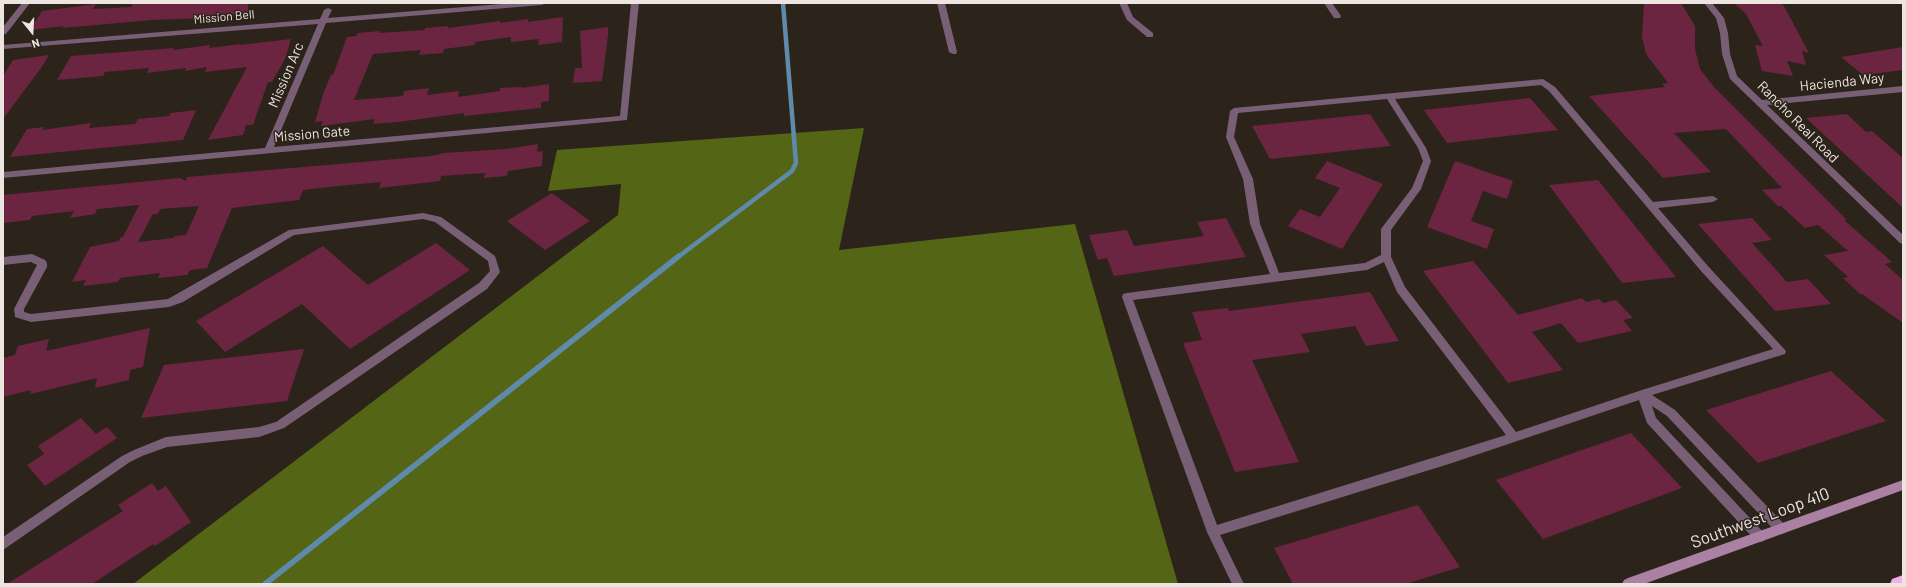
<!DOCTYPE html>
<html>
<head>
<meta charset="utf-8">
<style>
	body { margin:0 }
	#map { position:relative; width:1906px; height:587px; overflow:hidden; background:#2c231b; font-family:Barlow,sans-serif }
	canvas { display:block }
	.frame { position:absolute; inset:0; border:4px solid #ece5e0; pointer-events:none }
	.north { position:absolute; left:12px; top:12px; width:40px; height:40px; -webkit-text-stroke:3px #2c231b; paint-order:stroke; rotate:162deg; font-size:11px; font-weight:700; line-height:16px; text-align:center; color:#ece5e0 }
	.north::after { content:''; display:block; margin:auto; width:14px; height:18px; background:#ece5e0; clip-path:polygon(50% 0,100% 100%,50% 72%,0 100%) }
</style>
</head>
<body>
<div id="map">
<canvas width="1906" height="587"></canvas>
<div class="frame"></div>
<div class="north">N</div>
</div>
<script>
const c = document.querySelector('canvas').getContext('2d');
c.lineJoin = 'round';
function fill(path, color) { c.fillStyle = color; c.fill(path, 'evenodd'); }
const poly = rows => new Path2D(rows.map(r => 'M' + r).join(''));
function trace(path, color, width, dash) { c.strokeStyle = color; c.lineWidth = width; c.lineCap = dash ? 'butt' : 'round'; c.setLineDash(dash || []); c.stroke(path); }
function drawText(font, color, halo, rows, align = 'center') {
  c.font = font + ' Barlow,sans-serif'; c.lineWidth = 3; c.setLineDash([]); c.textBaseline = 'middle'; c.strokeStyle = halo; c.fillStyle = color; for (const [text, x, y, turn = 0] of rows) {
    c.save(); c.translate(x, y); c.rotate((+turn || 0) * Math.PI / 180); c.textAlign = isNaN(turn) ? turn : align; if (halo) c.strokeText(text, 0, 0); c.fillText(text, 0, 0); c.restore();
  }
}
fill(poly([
	[864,128,839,250,1075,224,1178,584,133,584,618,215,621,184,548,191,557,150]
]), '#546616');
trace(poly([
	[678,257,792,171,796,163,783,3]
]), '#5f8aac', 4.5);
trace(poly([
	[265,584,679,256]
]), '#5f8aac', 5.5);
fill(poly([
	[133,3,248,3,248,12,202,18,152,20,62,28,64,26,30,30,42,11,96,4,93,9,131,7],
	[1644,3,1681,3,1695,26,1695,49,1700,69,1714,87,1847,220,1844,220,1892,262,1885,264,1903,280,1903,323,1862,294,1860,294,1843,278,1848,277,1824,255,1848,251,1818,225,1805,228,1781,206,1778,206,1762,190,1782,188,1726,129,1674,133,1711,172,1663,178,1589,96,1665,87,1662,84,1668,83,1646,54,1642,37],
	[1734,3,1780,3,1784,6,1809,53,1802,51,1806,65,1787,61,1793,76,1762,71,1755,45,1763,46,1746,14],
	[563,17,562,42,538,45,539,39,511,42,511,37,475,42,475,45,444,49,443,53,419,55,421,50,373,54,354,100,403,96,404,91,429,88,427,95,459,91,458,97,500,91,500,88,521,87,521,88,549,84,549,101,541,102,541,108,464,116,464,113,398,122,373,124,375,119,321,126,323,121,315,122,323,94,331,75,333,75,347,37,356,36,358,33,380,31,379,33,425,30,425,28,448,26,448,28,500,21,500,23,528,19,528,22],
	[608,27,608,35,602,81,573,83,575,68,582,68,580,31],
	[291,39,285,59,272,82,268,82,253,125,246,125,243,135,208,140,247,67,205,72,207,67,185,71,186,68,147,73,149,68,105,72,103,76,57,80,71,56,174,48,173,50,210,45,209,48,241,44,240,45],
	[1903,47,1903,70,1863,75,1841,57],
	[49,55,41,68,3,119,3,76,13,60],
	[1530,98,1558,130,1447,143,1424,110],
	[196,110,183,140,10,157,27,129,44,127,42,130,91,123,89,128,135,124,138,119,169,116,171,113],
	[1370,114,1391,146,1270,159,1252,126],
	[1847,114,1866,132,1872,131,1903,158,1903,208,1806,118],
	[538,144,537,152,543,151,542,166,508,171,507,176,484,178,485,173,441,176,440,181,379,188,381,182,338,186,303,190,299,200,232,208,207,268,190,270,187,275,158,278,160,273,120,278,118,282,83,286,86,280,72,282,90,247,119,241,121,237,123,237,139,205,97,209,95,214,70,218,74,211,32,216,30,220,3,223,3,195,180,178,186,181,187,177,431,156,444,153,506,149],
	[199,206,186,235,175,236,174,238,138,242,153,214,158,214,160,209],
	[1327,161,1383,184,1342,249,1288,226,1300,209,1320,217,1340,188,1315,178],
	[1455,161,1513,181,1507,199,1483,191,1471,221,1494,229,1487,249,1427,227],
	[1598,180,1676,277,1622,283,1549,185],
	[552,193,590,221,545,250,507,221],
	[1226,218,1246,257,1114,276,1107,258,1098,260,1089,235,1127,230,1134,246,1204,236,1197,222],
	[1752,218,1772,240,1752,243,1787,282,1808,279,1831,304,1775,311,1698,224],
	[436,243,470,270,350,349,302,304,225,352,196,321,323,246,368,285],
	[1473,261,1518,315,1582,298,1586,302,1599,299,1603,303,1616,300,1633,318,1623,320,1632,331,1578,343,1561,323,1532,332,1563,370,1508,383,1423,271],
	[1370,292,1399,341,1366,346,1355,326,1301,334,1310,352,1252,360,1299,462,1235,472,1183,343,1202,340,1192,312,1228,308,1229,311],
	[150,328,143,367,130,370,129,380,95,388,97,378,30,394,31,390,3,397,3,358,15,355,18,346,49,339,46,351],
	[304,349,287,401,141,418,164,365],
	[1831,371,1886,421,1758,463,1706,410],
	[81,418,96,434,107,427,117,438,45,486,27,465,44,454,38,446],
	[1631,433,1682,488,1543,539,1496,480],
	[152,483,158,491,166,486,191,522,155,546,153,544,92,584,7,584,123,511,118,505],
	[1418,505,1460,567,1406,584,1293,584,1274,548]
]), '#6c2540');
fill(poly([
	[1543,79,1555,87,1653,202,1713,196,1718,199,1713,202,1658,208,1707,265,1786,351,1785,354,1652,395,1675,410,1785,525,1787,529,1785,533,1781,534,1777,533,1667,416,1652,406,1656,418,1764,533,1766,537,1764,541,1760,542,1756,541,1647,423,1639,400,1452,463,1220,535,1244,584,1232,584,1207,532,1122,297,1123,294,1127,293,1270,274,1250,224,1243,179,1226,137,1230,111,1234,108,1543,79],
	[1541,85,1549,91,1701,271,1773,349,1642,390,1516,432,1405,287,1391,257,1391,230,1421,189,1431,161,1426,148,1395,99,1541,85],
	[1387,99,1418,148,1423,161,1412,188,1381,229,1381,255,1365,263,1279,273,1260,224,1253,179,1234,137,1238,113,1387,99],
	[1384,262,1397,292,1506,435,1217,525,1133,300,1367,270,1384,262],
	[423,213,441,217,495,256,500,272,487,289,284,428,259,437,167,447,142,456,130,462,3,550,3,537,122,456,134,450,166,437,259,427,276,422,479,283,490,271,488,261,435,222,423,219,294,235,183,302,169,307,31,322,15,317,14,309,37,265,31,262,3,265,3,257,32,254,45,260,47,263,47,267,24,309,24,312,31,314,168,299,289,230,423,213]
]), '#795f75');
fill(poly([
	[22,3,30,3,6,34,3,34,3,27,22,3],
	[514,3,546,3,542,5,326,23,274,147,620,116,631,3,639,3,627,120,3,178,3,172,265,148,318,24,3,49,3,45,320,19,324,10,328,8,332,10,328,18,514,3],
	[937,3,945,3,957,52,956,54,953,54,949,52,937,3],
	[1119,3,1127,3,1133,17,1153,33,1153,37,1147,37,1127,20,1119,3],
	[1324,3,1332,3,1341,16,1340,18,1334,18,1324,3],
	[1704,3,1712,3,1724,18,1728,33,1730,54,1737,76,1762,100,1903,86,1903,92,1767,105,1903,235,1903,244,1900,243,1730,79,1722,54,1720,33,1716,18,1704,3]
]), '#795f75');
fill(poly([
	[1903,480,1903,490,1644,584,1622,584,1624,580,1628,578,1903,480]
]), '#aa80a3');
fill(poly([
	[1903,575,1903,584,1890,584,1892,579,1903,575]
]), '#f1b0e8');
drawText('12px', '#ece5e0', '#2c231b', [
	["Mission Bell",224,17,-5]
]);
drawText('14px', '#ece5e0', '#2c231b', [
	["Mission Arc",286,75,-67],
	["Hacienda Way",1842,82,-6],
	["Rancho Real Road",1798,122,45],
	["Mission Gate",312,134,-5]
]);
drawText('17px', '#ece5e0', '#2c231b', [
	["Southwest Loop 410",1760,518,-20]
]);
</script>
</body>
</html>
